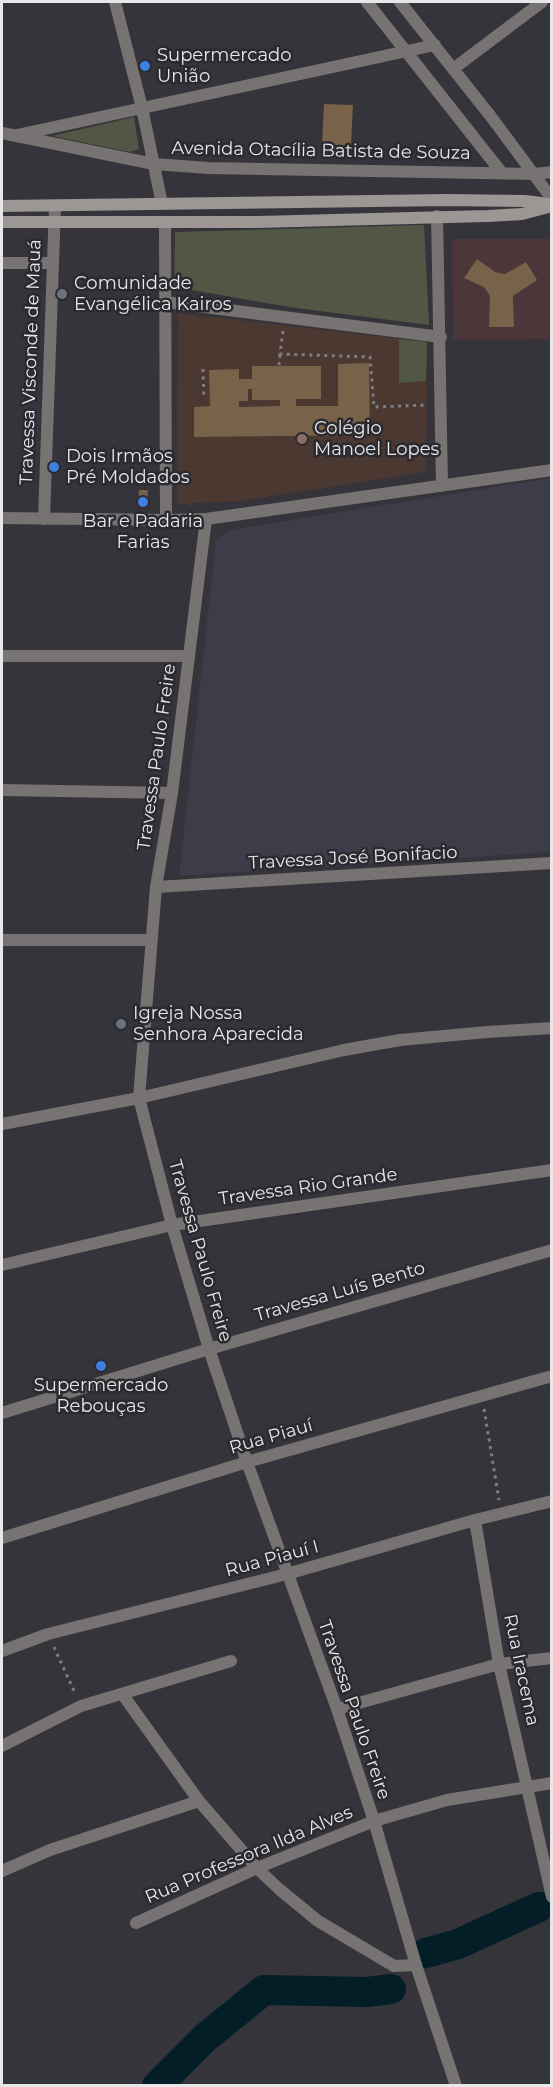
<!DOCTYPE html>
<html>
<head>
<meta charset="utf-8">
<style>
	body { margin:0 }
	#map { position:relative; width:553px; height:2087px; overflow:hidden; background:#35343a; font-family:Montserrat,sans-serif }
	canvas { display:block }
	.frame { position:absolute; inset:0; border:3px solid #e7e7ea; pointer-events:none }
</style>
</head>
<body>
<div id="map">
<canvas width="553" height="2087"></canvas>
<div class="frame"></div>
</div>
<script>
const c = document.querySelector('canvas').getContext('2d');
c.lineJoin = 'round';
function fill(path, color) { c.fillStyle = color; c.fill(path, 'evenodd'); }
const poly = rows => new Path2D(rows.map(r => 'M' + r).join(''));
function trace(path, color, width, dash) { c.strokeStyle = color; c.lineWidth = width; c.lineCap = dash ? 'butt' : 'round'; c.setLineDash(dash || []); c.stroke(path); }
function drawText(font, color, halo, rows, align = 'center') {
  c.font = font + ' Montserrat,sans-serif'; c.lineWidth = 5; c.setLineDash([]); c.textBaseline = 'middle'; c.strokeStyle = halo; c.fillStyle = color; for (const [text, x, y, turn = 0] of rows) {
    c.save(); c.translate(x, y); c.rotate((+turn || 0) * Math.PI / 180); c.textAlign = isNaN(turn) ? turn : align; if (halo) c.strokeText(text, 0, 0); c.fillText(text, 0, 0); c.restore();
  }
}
fill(poly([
	[551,478,551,852,179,876,216,540,230,530]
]), '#3e3c48');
fill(poly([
	[178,313,427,342,426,472,239,501,177,504]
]), '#4b3831');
fill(poly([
	[452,239,551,239,551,339,453,340]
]), '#4b3639');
fill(poly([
	[134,117,139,149,130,152,52,136],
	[424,225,429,325,289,307,174,287,175,232],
	[399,339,427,342,426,381,399,383]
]), '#515645');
trace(poly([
	[426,1953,458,1944,539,1907],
	[157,2086,206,2037,264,1990,367,1992,391,1989]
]), '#031e27', 30);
fill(poly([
	[324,104,353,105,351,146,322,145],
	[477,259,495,272,505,274,526,262,537,280,513,296,514,327,489,327,490,296,484,287,464,278],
	[369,363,370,435,194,437,194,407,210,406,209,370,239,369,239,379,252,379,252,366,321,366,321,399,296,399,296,406,338,406,338,364],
	[248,389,252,389,252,400,280,400,280,406,239,407,239,401,248,401],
	[139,490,148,490,147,505,138,504]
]), '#786249');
trace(poly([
	[283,331,280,354,370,357,374,407,427,405],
	[279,365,280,354],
	[203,369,204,399],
	[484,1409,499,1500],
	[54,1647,75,1693]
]), '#7f7e83', 3, [3, 4.5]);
trace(poly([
	[115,2,142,108,162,204],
	[367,2,502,173],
	[400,2,492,118,552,199],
	[453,69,542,2],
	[2,133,154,164,208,168,535,174,552,172],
	[17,135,435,45],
	[437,216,442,486],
	[2,263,52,263],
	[165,302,441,337],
	[2,518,166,520,165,222],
	[44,519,55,206],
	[206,519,552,470],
	[2,656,189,656],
	[2,790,172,793],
	[156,887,552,863],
	[2,940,151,940],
	[2,1124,139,1098,344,1050,400,1040,487,1032,552,1028],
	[2,1265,172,1225,552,1170],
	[2,1413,209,1349,552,1250],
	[475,1520,499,1664,552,1897],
	[2,1538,247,1462,552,1376],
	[2,1651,48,1634,287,1574,475,1520,552,1501],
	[123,1695,199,1801,257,1868,279,1889,318,1921,394,1966,416,1965],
	[337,1709,499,1664,552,1658],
	[2,1746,81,1706,231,1661],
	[2,1871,50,1850,199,1801],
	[136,1923,257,1868,374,1821,447,1800,552,1783]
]), '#777372', 12);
trace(poly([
	[166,520,206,519,172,793,156,887,139,1098,172,1225,209,1349,247,1462,337,1709,374,1821,416,1965,456,2086]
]), '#777372', 12);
trace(poly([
	[2,206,447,200,525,201,549,204],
	[2,222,258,222,488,216,522,214,552,206]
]), '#9c9694', 12);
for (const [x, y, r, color] of [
	[145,66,6,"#3f7fe0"],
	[62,294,6,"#6b7280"],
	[302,439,6,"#8d6e63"],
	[54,467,6,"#3f7fe0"],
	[143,502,6,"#3f7fe0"],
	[121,1024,6,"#6b7280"],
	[101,1366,6,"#3f7fe0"]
]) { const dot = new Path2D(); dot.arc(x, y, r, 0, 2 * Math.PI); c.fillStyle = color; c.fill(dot); trace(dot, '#2b2a30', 2); }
drawText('18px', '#e7e7ea', '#2b2a30', [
	["Supermercado",157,56],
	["União",157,77],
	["Comunidade",74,284],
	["Evangélica Kairos",74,305],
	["Colégio",314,429],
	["Manoel Lopes",314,450],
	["Dois Irmãos",66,457],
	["Pré Moldados",66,478],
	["Bar e Padaria",143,522,"center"],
	["Farias",143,543,"center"],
	["Igreja Nossa",133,1014],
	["Senhora Aparecida",133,1035],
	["Supermercado",101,1386,"center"],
	["Rebouças",101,1407,"center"]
], 'left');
drawText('18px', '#e7e7ea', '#2b2a30', [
	["Avenida Otacília Batista de Souza",321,151,1],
	["Travessa Visconde de Mauá",31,362,-88],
	["Travessa Paulo Freire",157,757,-82],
	["Travessa José Bonifacio",353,858,-3],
	["Travessa Rio Grande",308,1187,-8],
	["Travessa Paulo Freire",200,1251,74],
	["Travessa Luís Bento",340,1292,-16],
	["Rua Piauí",271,1437,-16],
	["Rua Piauí I",272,1559,-15],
	["Rua Iracema",521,1670,78],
	["Travessa Paulo Freire",354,1710,71],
	["Rua Professora Ilda Alves",249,1855,-23]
]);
</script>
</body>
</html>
